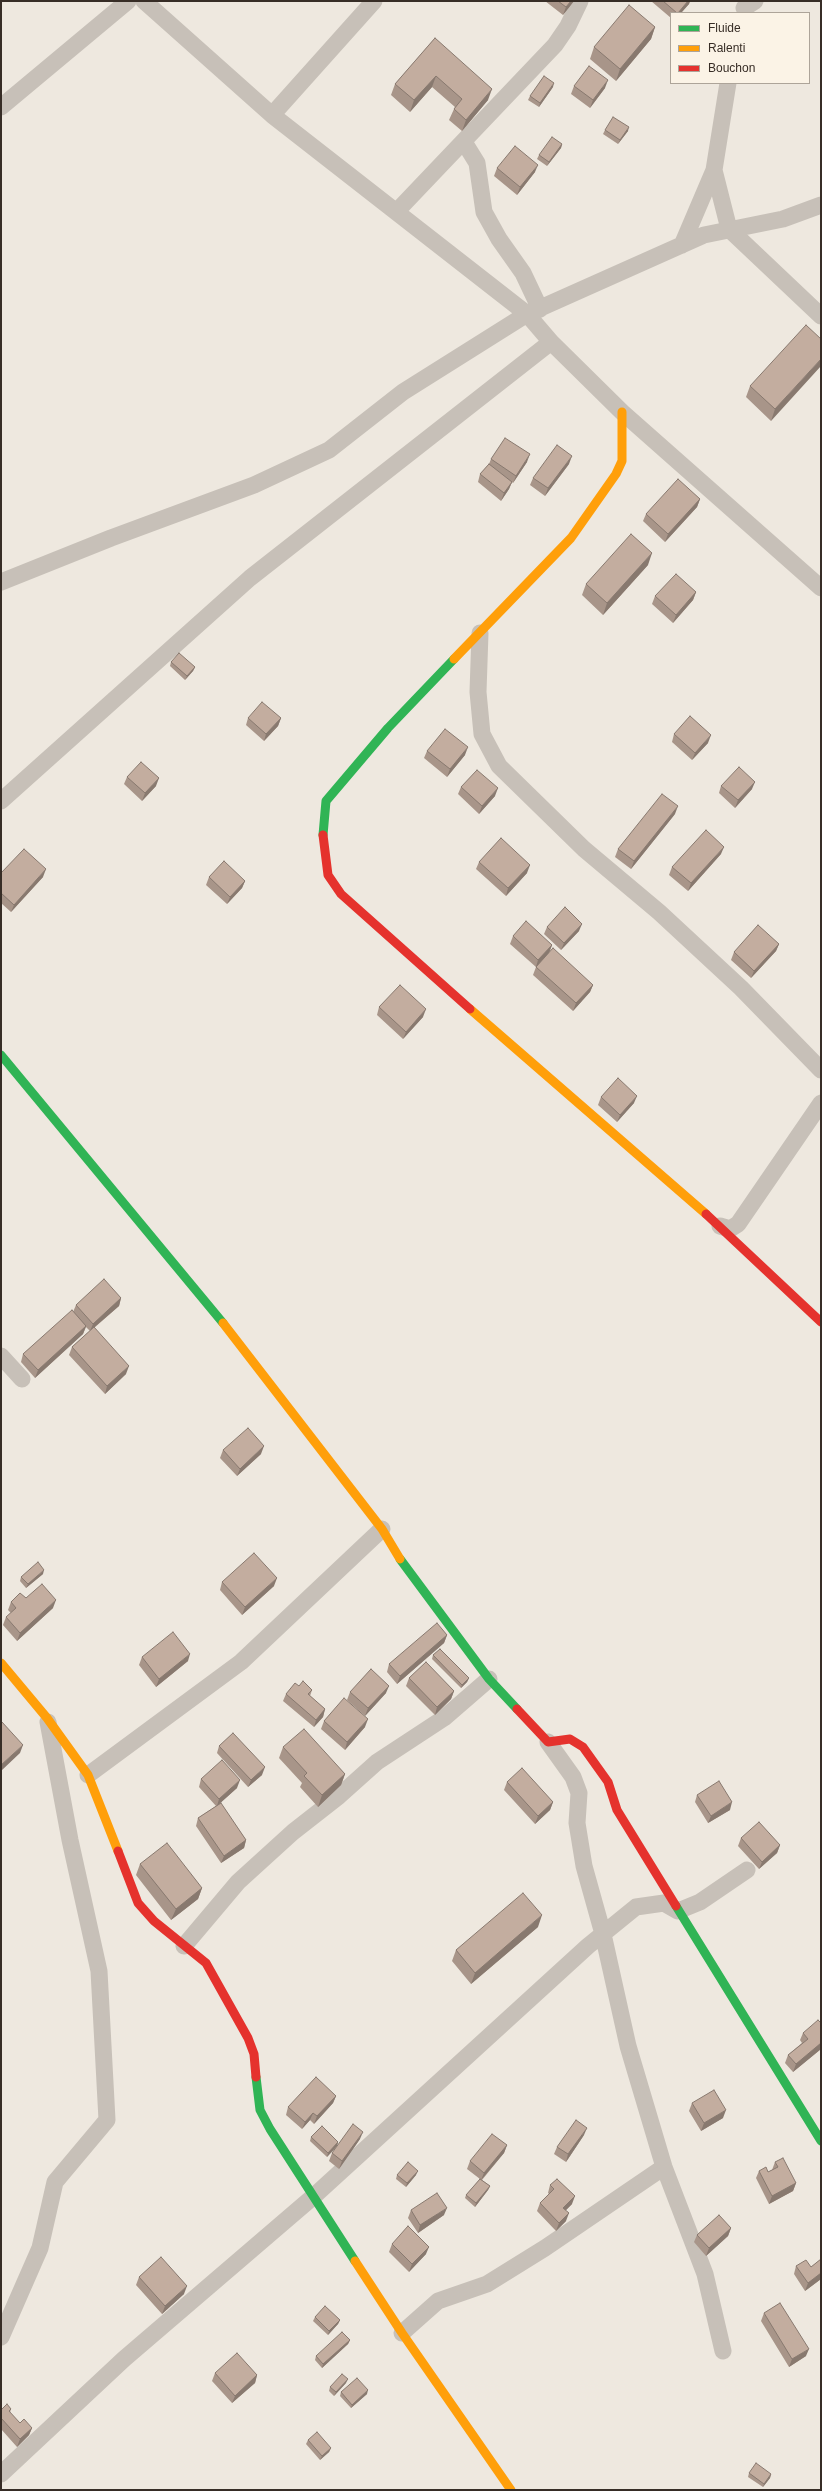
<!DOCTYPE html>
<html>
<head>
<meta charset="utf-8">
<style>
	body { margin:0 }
	#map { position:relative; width:822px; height:2491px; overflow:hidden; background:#eee8df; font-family:Arial,sans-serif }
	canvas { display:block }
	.frame { position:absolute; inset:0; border:2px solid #372d26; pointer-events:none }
	.legend { position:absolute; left:670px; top:12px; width:140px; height:72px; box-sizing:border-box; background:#fbf3e6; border:1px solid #ada499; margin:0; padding:5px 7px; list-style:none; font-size:12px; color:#372d26 }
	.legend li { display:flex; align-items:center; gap:8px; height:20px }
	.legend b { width:20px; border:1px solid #ada499 }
</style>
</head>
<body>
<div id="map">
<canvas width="822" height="2491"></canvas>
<div class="frame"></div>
<ul class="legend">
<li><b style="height:5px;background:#30b455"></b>Fluide</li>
<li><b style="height:5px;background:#ff9f0a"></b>Ralenti</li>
<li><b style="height:5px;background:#e5322d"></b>Bouchon</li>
</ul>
</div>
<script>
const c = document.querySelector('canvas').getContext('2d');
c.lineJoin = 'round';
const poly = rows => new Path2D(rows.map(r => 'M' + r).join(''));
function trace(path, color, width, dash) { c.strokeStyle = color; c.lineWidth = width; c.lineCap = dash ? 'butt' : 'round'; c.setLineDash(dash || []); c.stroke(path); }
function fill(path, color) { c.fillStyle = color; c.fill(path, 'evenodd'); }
trace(poly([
	[144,1,272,115,527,314,551,342,622,412,821,588],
	[744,8,755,1],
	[728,83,714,170,729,229,821,316],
	[1,107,128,1],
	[272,115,374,1],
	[464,142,477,163,484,212,499,239,523,273,540,309],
	[397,211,555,45,568,26,580,1],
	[682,245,714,170],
	[1,582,111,538,254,485,329,450,403,392,527,314,704,235,783,219,821,205],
	[480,633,478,692,482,734,499,766,584,849,659,912,741,988,821,1070],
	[1,801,250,578,551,342],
	[720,1226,730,1229,738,1224,821,1103],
	[1,1356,22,1379],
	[548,1742,573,1777,579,1793,577,1823,584,1866,603,1934,628,2046,664,2167,705,2274,723,2351],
	[88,1775,241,1662,382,1529],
	[184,1946,238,1882,293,1832,339,1796,377,1762,444,1718,489,1679],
	[402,2333,438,2301,487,2284,545,2248,664,2167],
	[1,2337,40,2248,55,2182,107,2120,99,1971,70,1840,48,1722],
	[1,2474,124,2359,314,2196,588,1946,636,1907,664,1903,678,1911,700,1902,747,1870]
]), '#c7c0b8', 17);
trace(poly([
	[323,835,326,801,388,728,454,659],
	[1,1055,223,1323],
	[400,1559,489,1679,517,1709],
	[676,1906,821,2141],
	[256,2077,260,2110,270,2129,355,2261]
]), '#30b455', 9);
trace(poly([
	[454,659,571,538,616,474,622,461,622,412],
	[470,1009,706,1214],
	[223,1323,382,1529,400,1559],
	[1,1663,47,1718,88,1775,118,1851],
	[355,2261,402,2333,511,2490]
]), '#ff9f0a', 9);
trace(poly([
	[323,835,328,875,341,894,470,1009],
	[706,1214,821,1322],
	[517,1709,548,1742,570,1739,583,1747,608,1782,617,1810,676,1906],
	[118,1851,138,1903,154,1921,206,1963,248,2038,254,2054,256,2077]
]), '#e5322d', 9);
fill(poly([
	[545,1,574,1,563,15],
	[651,1,690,1,689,4,681,13,671,13,671,18],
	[655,27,651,39,616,81,590,59,594,47],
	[435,38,488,100,462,131,449,120,454,109,455,107,432,87,410,112,391,95,395,84],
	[574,86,605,88,590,108,571,94],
	[553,87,539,107,528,100,530,96],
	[605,130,628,131,618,144,603,134],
	[562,144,561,148,547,166,537,159,539,155],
	[497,168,535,172,517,195,494,176],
	[821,339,771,421,746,397,750,386],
	[491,459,527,462,513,483,512,482,509,489,501,501,478,482,480,474,489,464],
	[569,464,545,496,530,485,533,478],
	[700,499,697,507,665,542,643,521,646,514],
	[648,565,603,615,582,595,586,584],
	[696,592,693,600,673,623,652,604,655,596],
	[171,662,195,667,193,671,185,680,170,666],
	[248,718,281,718,278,726,264,741,246,725],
	[674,734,708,743,692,760,672,742],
	[427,751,465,755,447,777,424,758],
	[127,777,156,786,142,801,124,784],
	[721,786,752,789,735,808,719,793],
	[461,787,495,796,479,814,458,794],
	[675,814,631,869,615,857,618,849],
	[721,854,688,891,669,875,672,867],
	[479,862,527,873,506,896,476,869],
	[1,873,43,877,11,912,1,903],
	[209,877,245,881,242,888,227,904,206,885],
	[547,927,579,931,561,950,544,934],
	[513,936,552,945,549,953,593,985,590,992,573,1011,533,975,536,967,549,953,536,967,510,944],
	[779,944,776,951,751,978,731,960,734,952],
	[379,1007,423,1017,403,1039,377,1015],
	[601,1097,634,1103,617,1122,598,1105],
	[121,1298,119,1306,94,1328,126,1374,105,1394,69,1355,72,1347,90,1331,86,1327,83,1334,35,1378,21,1362,23,1354,73,1312,76,1305],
	[223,1450,261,1454,237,1476,220,1458],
	[43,1574,26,1588,20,1581,21,1577],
	[222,1582,274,1586,242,1615,220,1590],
	[26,1598,53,1608,17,1641,3,1625,6,1617,11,1613,8,1610,11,1602],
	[447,1635,444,1643,397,1684,387,1672,389,1664],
	[433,1655,469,1678,467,1682,461,1688,432,1659],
	[142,1657,188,1661,156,1687,139,1665],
	[409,1678,454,1691,451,1699,435,1715,406,1686],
	[299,1686,312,1690,310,1696,325,1709,323,1717,314,1727,283,1701,286,1694],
	[350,1692,386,1693,365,1716,347,1700],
	[324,1721,365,1727,345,1750,321,1729],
	[219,1746,262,1775,248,1787,217,1753],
	[283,1747,345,1774,341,1785,318,1807,300,1787,302,1783,279,1758],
	[201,1779,237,1788,220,1803,246,1840,244,1848,221,1863,196,1826,198,1818,216,1806,199,1787],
	[507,1782,553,1802,550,1810,535,1824,504,1790],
	[697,1795,730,1810,708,1823,695,1802],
	[741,1838,780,1845,777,1853,759,1869,738,1846],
	[140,1864,202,1888,198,1899,171,1920,136,1875],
	[538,1927,471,1984,452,1961,456,1950],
	[821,2023,821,2049,793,2072,785,2063,788,2055,802,2043,800,2040,803,2033],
	[336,2096,333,2103,314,2124,310,2120,302,2129,286,2115,288,2107],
	[692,2103,723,2118,701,2131,689,2111],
	[584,2135,566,2162,554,2154,557,2147],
	[311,2137,338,2142,337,2146,327,2157,310,2141],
	[360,2139,339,2169,329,2161,332,2153],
	[507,2145,504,2153,482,2180,490,2186,488,2190,475,2207,465,2198,466,2195,480,2179,467,2169,470,2161],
	[775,2162,796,2183,793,2191,769,2204,756,2178,759,2171,768,2172,772,2170],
	[397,2175,416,2175,406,2187,396,2179],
	[550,2185,572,2204,566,2210,566,2221,556,2231,537,2211,540,2203,549,2194,548,2193],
	[411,2210,444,2215,418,2233,408,2218],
	[731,2228,728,2236,706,2256,694,2242,697,2235],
	[392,2244,426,2254,409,2272,389,2252],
	[821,2259,821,2279,805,2291,794,2274,796,2266,811,2267],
	[139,2277,184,2294,162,2314,136,2285],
	[764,2313,806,2356,789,2367,761,2321],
	[315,2317,340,2320,338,2324,328,2335,313,2321],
	[350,2340,348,2344,322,2368,315,2360,316,2356],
	[215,2373,257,2375,255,2383,232,2403,212,2381],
	[346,2383,334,2396,329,2391,330,2387],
	[341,2392,367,2394,351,2408,340,2396],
	[11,2409,10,2413,20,2423,32,2428,29,2435,17,2447,1,2429,1,2410],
	[308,2440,331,2448,329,2452,320,2460,306,2444],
	[749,2473,771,2474,770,2478,763,2487,748,2477]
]), '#a89589');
fill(poly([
	[571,1,574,1,563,15,566,7],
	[688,1,690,1,689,4,681,13,678,13],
	[655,27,651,39,616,81,620,69],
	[436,76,432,87,410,112,414,100],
	[608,80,605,88,590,108,593,100],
	[554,83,553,87,539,107,540,103],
	[492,89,488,100,462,131,466,120],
	[629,127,628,131,618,144,620,140],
	[562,144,561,148,547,166,549,162],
	[538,165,535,172,517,195,520,187],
	[821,359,821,366,771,421,775,409],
	[530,454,527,462,513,483,516,476],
	[572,456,569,464,545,496,548,488],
	[512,482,509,489,501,501,504,493],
	[700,499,697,507,665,542,668,534],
	[652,553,648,565,603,615,607,603],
	[696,592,693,600,673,623,676,615],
	[195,667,193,671,185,680,187,676],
	[281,718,278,726,264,741,266,734],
	[711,735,708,743,692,760,695,753],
	[468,747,465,755,447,777,450,769],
	[159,778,156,786,142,801,145,793],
	[755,782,752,789,735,808,738,800],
	[498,788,495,796,479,814,482,806],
	[678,806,675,814,631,869,634,861],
	[724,847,721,854,688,891,691,883],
	[530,865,527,873,506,896,508,888],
	[46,869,43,877,11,912,14,905],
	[245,881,242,888,227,904,230,897],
	[582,924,579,931,561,950,564,943],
	[779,944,776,951,751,978,754,971],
	[552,945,549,953,536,967,538,960],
	[593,985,590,992,573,1011,576,1003],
	[426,1009,423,1017,403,1039,406,1032],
	[637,1096,634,1103,617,1122,620,1115],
	[121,1298,119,1306,90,1331,93,1324],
	[86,1326,83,1334,35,1378,38,1370],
	[129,1366,126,1374,105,1394,107,1386],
	[264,1446,261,1454,237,1476,240,1469],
	[44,1570,43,1574,26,1588,28,1584],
	[277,1578,274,1586,242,1615,245,1607],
	[56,1600,53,1608,17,1641,20,1633],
	[447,1635,444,1643,397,1684,400,1676],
	[190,1654,188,1661,156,1687,159,1679],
	[469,1678,467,1682,461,1688,462,1685],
	[389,1686,386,1693,365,1716,368,1708],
	[454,1691,451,1699,435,1715,437,1707],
	[325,1709,323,1717,314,1727,316,1720],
	[368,1719,365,1727,345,1750,347,1742],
	[23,1745,20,1753,1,1771,1,1765],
	[265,1767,262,1775,248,1787,251,1780],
	[345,1774,341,1785,318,1807,322,1795],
	[240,1780,237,1788,217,1806,219,1799],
	[553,1802,550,1810,535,1824,538,1816],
	[732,1802,730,1810,708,1823,711,1816],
	[246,1840,244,1848,221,1863,224,1856],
	[780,1845,777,1853,759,1869,762,1862],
	[202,1888,198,1899,171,1920,176,1909],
	[542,1915,538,1927,471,1984,475,1973],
	[821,2043,821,2049,793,2072,796,2064],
	[336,2096,333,2103,314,2124,317,2116],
	[726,2110,723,2118,701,2131,704,2123],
	[313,2113,310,2120,302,2129,305,2122],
	[587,2128,584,2135,566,2162,568,2154],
	[363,2132,360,2139,339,2169,342,2161],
	[338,2142,337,2146,327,2157,328,2153],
	[507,2145,504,2153,481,2180,484,2173],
	[418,2171,416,2175,406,2187,407,2183],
	[796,2183,793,2191,769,2204,772,2196],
	[490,2186,488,2190,475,2207,476,2203],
	[575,2196,572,2204,561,2215,563,2208],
	[447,2208,444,2215,418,2233,420,2225],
	[569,2213,566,2221,556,2231,559,2223],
	[731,2228,728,2236,706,2256,709,2248],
	[429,2247,426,2254,409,2272,412,2264],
	[821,2273,821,2279,805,2291,808,2283],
	[187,2286,184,2294,162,2314,165,2306],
	[340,2320,338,2324,328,2335,329,2331],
	[350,2340,348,2344,322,2368,323,2364],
	[809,2349,806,2356,789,2367,792,2359],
	[257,2375,255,2383,232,2403,235,2396],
	[348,2379,346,2383,334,2396,336,2392],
	[368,2390,367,2394,351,2408,352,2405],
	[32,2428,29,2435,17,2447,20,2439],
	[331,2448,329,2452,320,2460,322,2456],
	[771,2474,770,2478,763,2487,764,2484]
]), '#88796f');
const building = poly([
	[558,1,571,1,566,7,558,1],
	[663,1,688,1,678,13,677,13,663,1],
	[629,5,655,27,620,69,594,47,629,5],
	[435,38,492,89,466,120,454,109,462,99,436,76,414,100,395,84,435,38],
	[589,66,608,80,593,100,574,86,589,66],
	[544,76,554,83,540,103,530,96,544,76],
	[613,117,629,127,620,140,605,130,613,117],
	[552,137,562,144,549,162,539,155,552,137],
	[515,146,538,165,520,187,497,168,515,146],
	[806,325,821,339,821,359,775,409,750,386,806,325],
	[505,438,530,454,516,476,491,459,505,438],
	[557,445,572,456,548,488,533,478,557,445],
	[489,464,512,482,504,493,480,474,489,464],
	[678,479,700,499,668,534,646,514,678,479],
	[631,534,652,553,607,603,586,584,631,534],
	[676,574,696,592,676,615,655,596,676,574],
	[179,653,195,667,187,676,171,662,179,653],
	[262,702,281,718,266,734,248,718,262,702],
	[690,716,711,735,695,753,674,734,690,716],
	[445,729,468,747,450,769,427,751,445,729],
	[141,762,159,778,145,793,127,777,141,762],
	[739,767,755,782,738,800,721,786,739,767],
	[477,770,498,788,482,806,461,787,477,770],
	[662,794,678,806,634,861,618,849,662,794],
	[706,830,724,847,691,883,672,867,706,830],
	[501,838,530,865,508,888,479,862,501,838],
	[24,849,46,869,14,905,1,893,1,873,24,849],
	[224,861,245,881,230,897,209,877,224,861],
	[565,907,582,924,564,943,547,927,565,907],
	[526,921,552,945,538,960,513,936,526,921],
	[758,925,779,944,754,971,734,952,758,925],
	[553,948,593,985,576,1003,536,967,553,948],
	[400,985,426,1009,406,1032,379,1007,400,985],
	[618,1078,637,1096,620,1115,601,1097,618,1078],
	[104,1279,121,1298,93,1324,76,1305,104,1279],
	[72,1310,86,1326,38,1370,23,1354,72,1310],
	[94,1327,129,1366,107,1386,72,1347,94,1327],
	[248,1428,264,1446,240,1469,223,1450,248,1428],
	[254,1553,277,1578,245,1607,222,1582,254,1553],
	[38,1562,44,1570,28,1584,21,1577,38,1562],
	[42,1584,56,1600,20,1633,6,1617,16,1608,11,1602,20,1593,26,1598,42,1584],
	[437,1623,447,1635,400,1676,389,1664,437,1623],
	[173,1632,190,1654,159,1679,142,1657,173,1632],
	[440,1649,469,1678,462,1685,433,1655,440,1649],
	[426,1662,454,1691,437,1707,409,1678,426,1662],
	[371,1669,389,1686,368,1708,350,1692,371,1669],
	[303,1681,312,1690,308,1694,325,1709,316,1720,286,1694,295,1683,299,1686,303,1681],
	[344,1698,368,1719,347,1742,324,1721,344,1698],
	[1,1722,2,1722,23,1745,1,1765,1,1722],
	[304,1729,345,1774,322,1795,304,1776,307,1773,283,1747,304,1729],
	[233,1733,265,1767,251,1780,219,1746,233,1733],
	[222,1760,240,1780,219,1799,201,1779,222,1760],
	[522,1768,553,1802,538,1816,507,1782,522,1768],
	[719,1781,732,1802,711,1816,697,1795,719,1781],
	[221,1803,246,1840,224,1856,198,1818,221,1803],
	[759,1822,780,1845,762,1862,741,1838,759,1822],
	[167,1843,202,1888,176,1909,140,1864,167,1843],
	[523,1893,542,1915,475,1973,456,1950,523,1893],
	[818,2020,821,2023,821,2043,796,2064,788,2055,808,2039,803,2033,818,2020],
	[316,2077,336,2096,317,2116,313,2113,305,2122,288,2107,316,2077],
	[714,2090,726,2110,704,2123,692,2103,714,2090],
	[576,2120,587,2128,568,2154,557,2147,576,2120],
	[353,2124,363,2132,342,2161,332,2153,353,2124],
	[322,2126,338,2142,328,2153,311,2137,322,2126],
	[492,2134,507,2145,484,2173,470,2161,492,2134],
	[783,2158,796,2183,772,2196,759,2171,766,2167,768,2172,778,2167,775,2162,783,2158],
	[408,2162,418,2171,407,2183,397,2175,408,2162],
	[480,2179,490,2186,476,2203,466,2195,480,2179],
	[557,2179,575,2196,563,2208,569,2213,559,2223,540,2203,554,2189,550,2185,557,2179],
	[437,2193,447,2208,420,2225,411,2210,437,2193],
	[719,2215,731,2228,709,2248,697,2235,719,2215],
	[408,2226,429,2247,412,2264,392,2244,408,2226],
	[161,2257,187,2286,165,2306,139,2277,161,2257],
	[821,2259,821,2273,808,2283,796,2266,806,2260,811,2267,821,2259],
	[780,2303,809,2349,792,2359,764,2313,780,2303],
	[325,2306,340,2320,329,2331,315,2317,325,2306],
	[342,2332,350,2340,323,2364,316,2356,342,2332],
	[237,2353,257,2375,235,2396,215,2373,237,2353],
	[342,2374,348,2379,336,2392,330,2387,342,2374],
	[357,2378,368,2390,352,2405,341,2392,357,2378],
	[7,2404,11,2409,9,2411,20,2423,24,2419,32,2428,20,2439,1,2418,1,2410,7,2404],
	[317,2432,331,2448,322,2456,308,2440,317,2432],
	[756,2463,771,2474,764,2484,749,2473,756,2463]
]);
fill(building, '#c3ad9f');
trace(building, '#88796f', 1);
</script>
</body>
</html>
